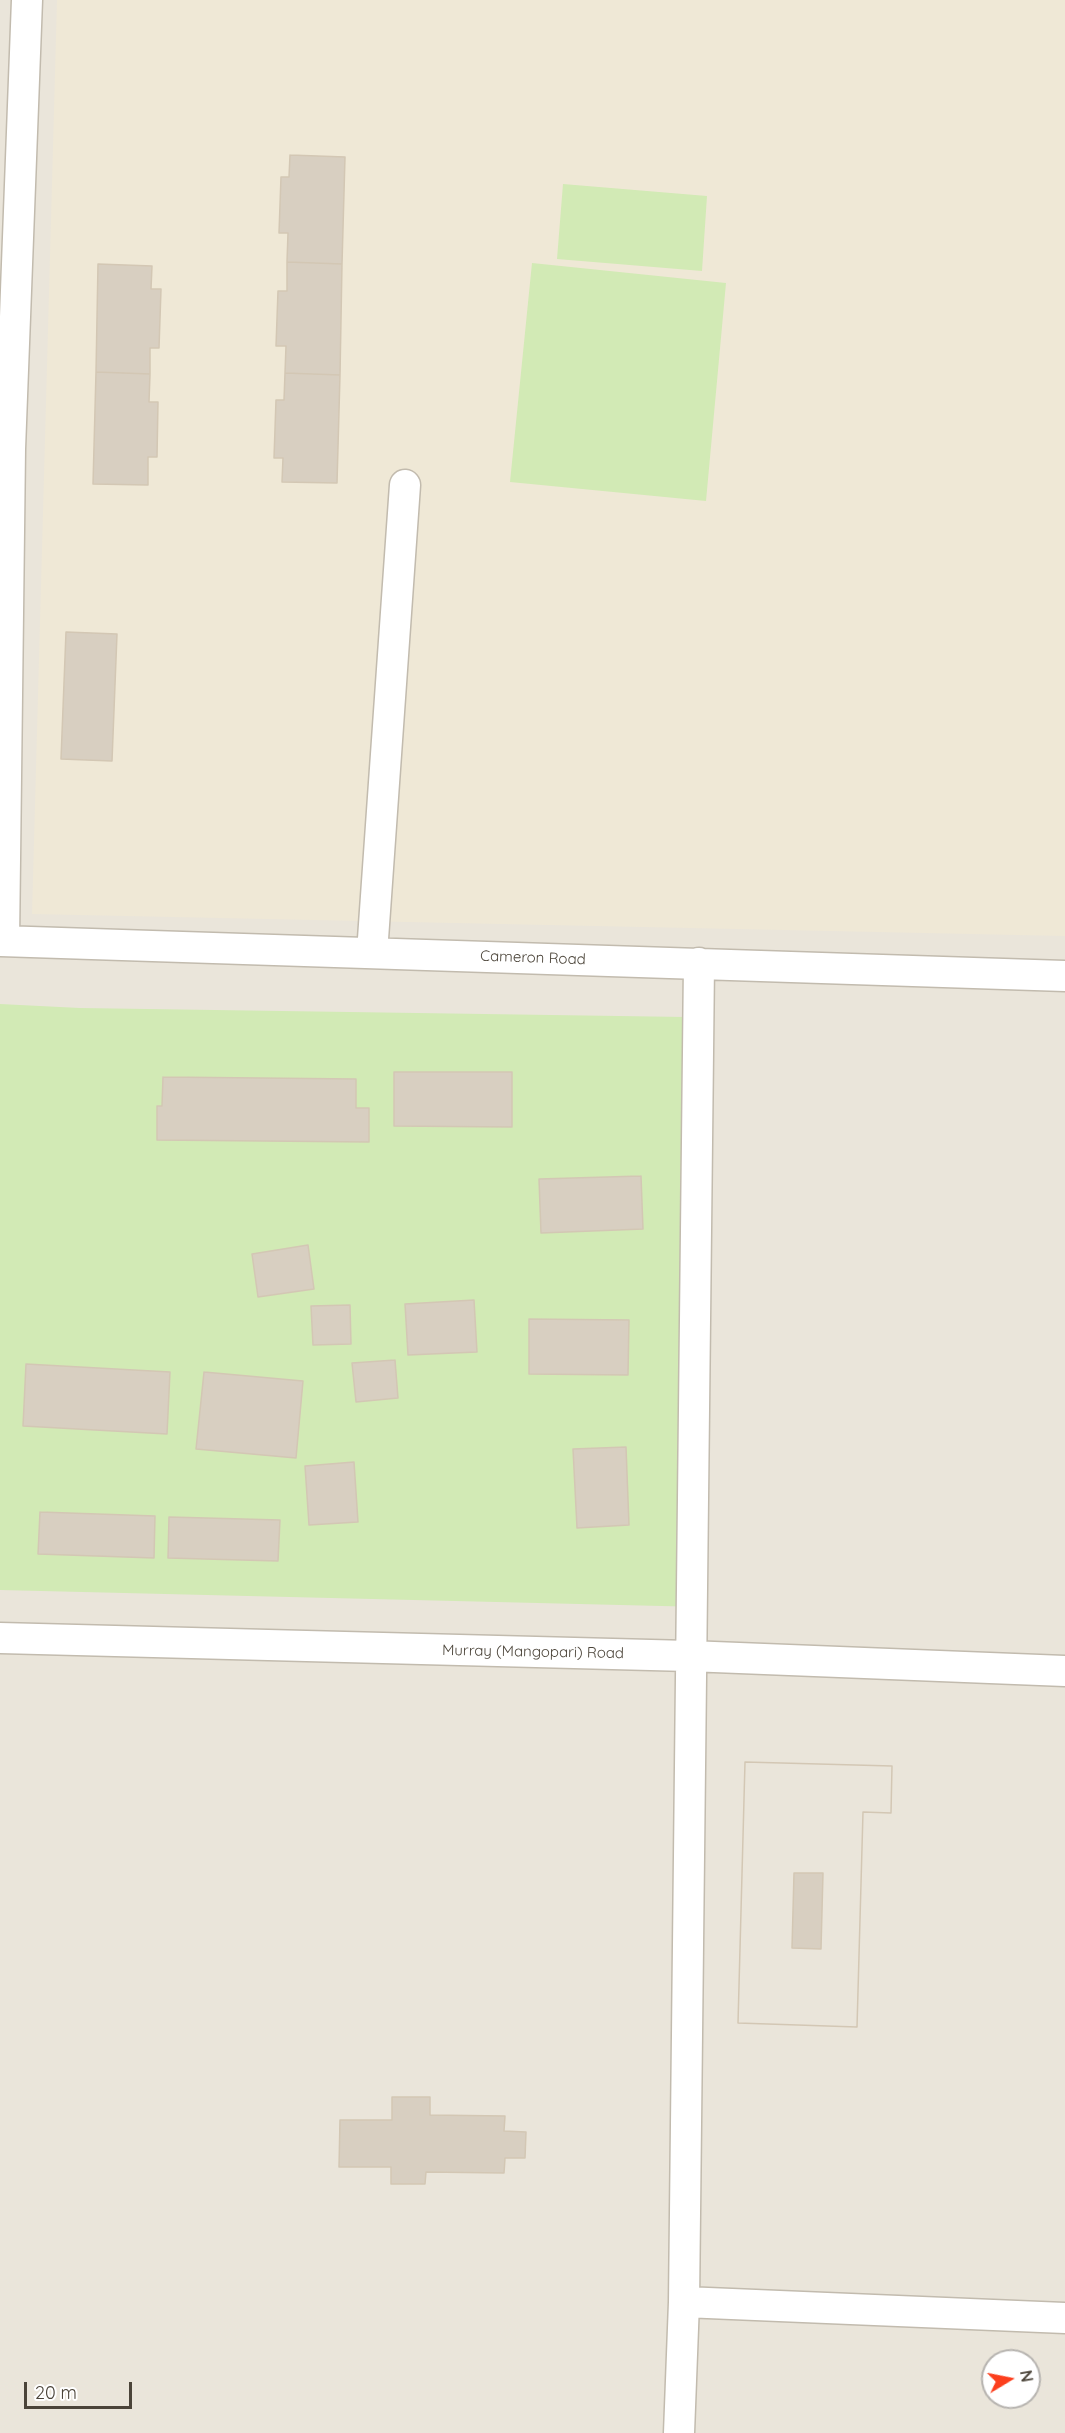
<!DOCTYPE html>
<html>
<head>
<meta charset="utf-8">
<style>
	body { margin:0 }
	#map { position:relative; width:1065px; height:2433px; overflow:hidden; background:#f6f3ec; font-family:Quicksand,sans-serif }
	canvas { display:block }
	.north { position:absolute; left:981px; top:2349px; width:60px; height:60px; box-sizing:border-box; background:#fff; border:2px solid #b7b4b0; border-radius:50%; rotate:80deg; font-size:16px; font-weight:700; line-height:24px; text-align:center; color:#4b4439 }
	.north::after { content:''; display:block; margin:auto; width:21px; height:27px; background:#fc3f1d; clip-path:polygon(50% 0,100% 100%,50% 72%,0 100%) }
	.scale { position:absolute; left:24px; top:2382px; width:108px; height:27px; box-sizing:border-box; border:3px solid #4b4439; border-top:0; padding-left:8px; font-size:18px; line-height:21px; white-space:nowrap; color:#4b4439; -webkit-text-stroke:4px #fff; paint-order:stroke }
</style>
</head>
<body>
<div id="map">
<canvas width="1065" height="2433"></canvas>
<div class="north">N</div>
<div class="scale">20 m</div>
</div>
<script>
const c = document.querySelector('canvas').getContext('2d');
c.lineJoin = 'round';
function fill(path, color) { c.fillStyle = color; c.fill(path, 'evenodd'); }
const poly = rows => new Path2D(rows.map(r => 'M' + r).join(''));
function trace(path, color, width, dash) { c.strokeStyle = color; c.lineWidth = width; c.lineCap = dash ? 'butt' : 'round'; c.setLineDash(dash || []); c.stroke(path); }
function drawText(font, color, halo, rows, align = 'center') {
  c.font = font + ' Quicksand,sans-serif'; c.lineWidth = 4.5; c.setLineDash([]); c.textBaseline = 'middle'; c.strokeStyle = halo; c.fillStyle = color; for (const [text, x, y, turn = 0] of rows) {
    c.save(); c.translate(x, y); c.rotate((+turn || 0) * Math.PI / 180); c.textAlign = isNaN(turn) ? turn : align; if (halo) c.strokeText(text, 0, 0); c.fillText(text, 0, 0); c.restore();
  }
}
fill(poly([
	[0,0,1065,0,1065,2433,0,2433],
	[993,2361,1029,2361,1029,2397,993,2397]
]), '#eae5da');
fill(poly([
	[57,0,1065,0,1065,936,32,914]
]), '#efe8d6');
fill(poly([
	[563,184,707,196,702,271,557,259],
	[532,263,726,283,706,501,510,482],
	[0,1004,80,1008,686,1017,703,1607,0,1590]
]), '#d2eab5');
const building = poly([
	[290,155,345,157,342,264,287,262,288,233,279,233,281,177,289,177,290,155],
	[287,262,342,264,340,375,285,373,286,346,276,346,278,291,287,291,287,262],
	[98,264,152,266,151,289,161,289,159,348,150,348,150,374,96,372,98,264],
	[96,372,150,374,149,402,158,402,157,457,148,457,148,485,93,484,96,372],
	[285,373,340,375,337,483,282,482,283,458,274,458,276,400,284,400,285,373],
	[66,632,117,634,112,761,61,759,66,632],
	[394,1072,512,1072,512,1127,394,1126,394,1072],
	[163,1077,356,1079,356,1108,369,1108,369,1142,157,1140,157,1106,162,1106,163,1077],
	[641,1176,643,1229,541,1233,539,1179,641,1176],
	[308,1245,314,1289,258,1297,252,1254,308,1245],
	[474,1300,477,1352,408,1355,405,1304,474,1300],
	[350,1305,351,1344,313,1345,311,1306,350,1305],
	[529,1319,629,1320,628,1375,529,1374,529,1319],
	[395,1360,398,1398,356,1402,352,1363,395,1360],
	[26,1364,170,1372,167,1434,23,1426,26,1364],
	[204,1372,303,1381,296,1458,196,1449,204,1372],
	[626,1447,629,1525,577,1528,573,1449,626,1447],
	[354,1462,358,1522,309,1525,305,1466,354,1462],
	[40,1512,155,1516,154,1558,38,1554,40,1512],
	[169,1517,280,1520,278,1561,168,1558,169,1517],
	[745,1762,892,1766,891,1813,863,1812,857,2027,738,2023,745,1762],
	[794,1873,823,1873,821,1949,792,1948,794,1873],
	[745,1762,892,1766,891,1813,863,1812,857,2027,738,2023,745,1762],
	[392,2097,430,2097,430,2115,505,2116,504,2131,526,2132,525,2158,505,2158,504,2173,426,2172,425,2184,391,2184,391,2167,339,2167,340,2120,392,2120,392,2097]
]);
fill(building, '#d8cfc1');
trace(building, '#d3c7b4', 1.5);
const minor = poly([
	[0,941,1065,976],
	[4,941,10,449,27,0],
	[372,953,405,485],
	[0,1638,689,1656,1065,1671],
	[684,2302,1065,2318],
	[679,2433,684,2302,699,963]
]);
trace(minor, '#c2bbae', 33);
trace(minor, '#fff', 30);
drawText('15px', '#4b4439', '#fff', [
	["Cameron Road",533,958,2],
	["Murray (Mangopari) Road",533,1652,1]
]);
</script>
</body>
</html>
